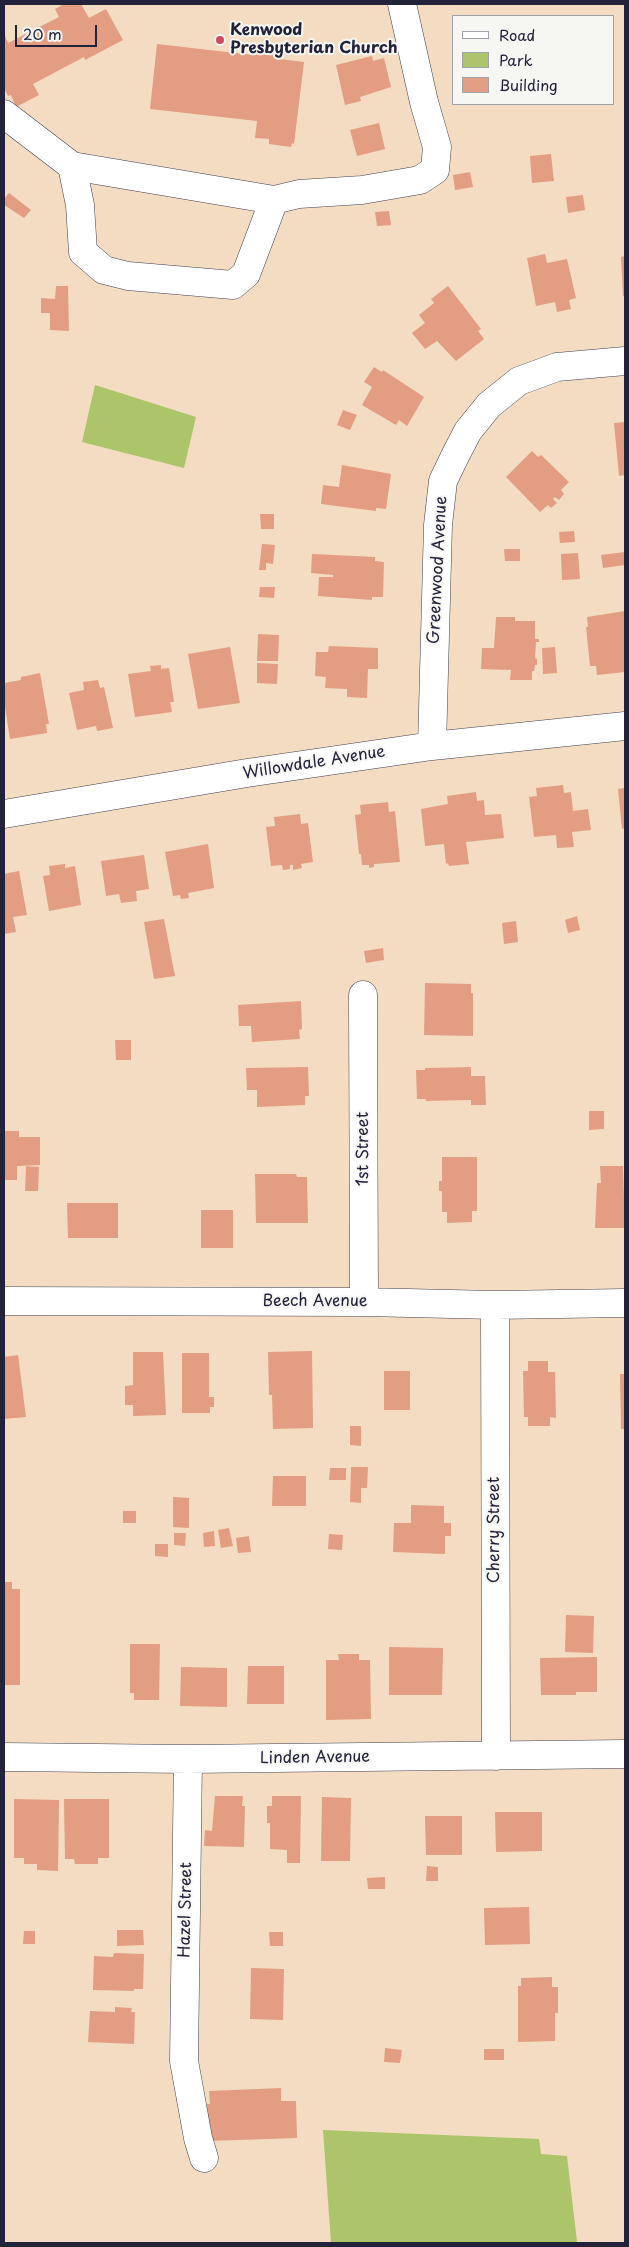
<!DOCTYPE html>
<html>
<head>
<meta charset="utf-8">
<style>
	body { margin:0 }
	#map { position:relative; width:629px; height:2247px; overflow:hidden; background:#f3dcc1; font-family:"Playpen Sans",sans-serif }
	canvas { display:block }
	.frame { position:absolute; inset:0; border:5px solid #22223b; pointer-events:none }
	.legend { position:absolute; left:452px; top:15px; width:162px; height:90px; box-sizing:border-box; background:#f6f6f2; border:1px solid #a1a1a9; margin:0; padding:6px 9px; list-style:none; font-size:15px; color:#22223b }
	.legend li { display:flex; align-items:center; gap:10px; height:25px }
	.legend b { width:25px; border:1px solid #a1a1a9 }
	.scale { position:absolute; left:15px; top:25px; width:82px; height:22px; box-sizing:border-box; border:2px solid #22223b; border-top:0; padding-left:6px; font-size:15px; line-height:18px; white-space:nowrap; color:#22223b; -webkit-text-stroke:4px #f6f6f2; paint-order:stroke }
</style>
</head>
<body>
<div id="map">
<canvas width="629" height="2247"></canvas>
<div class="frame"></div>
<ul class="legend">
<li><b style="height:6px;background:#fff"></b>Road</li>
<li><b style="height:14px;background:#acc46a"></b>Park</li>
<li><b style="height:14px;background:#e39d83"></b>Building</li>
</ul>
<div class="scale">20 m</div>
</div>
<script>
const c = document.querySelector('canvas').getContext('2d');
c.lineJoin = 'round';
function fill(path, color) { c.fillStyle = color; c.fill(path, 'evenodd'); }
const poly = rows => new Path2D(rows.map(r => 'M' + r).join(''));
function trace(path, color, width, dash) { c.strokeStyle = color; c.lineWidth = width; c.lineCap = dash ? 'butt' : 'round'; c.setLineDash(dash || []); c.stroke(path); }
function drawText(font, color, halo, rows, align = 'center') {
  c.font = font + ' "Playpen Sans",sans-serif'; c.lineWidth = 4; c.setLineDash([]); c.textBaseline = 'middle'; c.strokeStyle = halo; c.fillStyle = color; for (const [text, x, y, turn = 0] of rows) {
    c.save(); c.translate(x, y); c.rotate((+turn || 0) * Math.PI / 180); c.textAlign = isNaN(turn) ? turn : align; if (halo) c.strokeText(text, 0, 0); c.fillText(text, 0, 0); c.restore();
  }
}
fill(poly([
	[95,385,196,417,184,468,82,442],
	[323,2130,539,2139,541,2154,567,2156,577,2242,331,2243]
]), '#acc46a');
fill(poly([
	[64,4,81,4,89,18,106,9,123,40,85,60,84,57,33,84,39,95,16,107,11,95,8,96,4,88,4,33,8,43,59,17,55,9],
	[157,44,253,55,254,45,280,48,279,59,304,62,294,144,292,143,291,147,269,144,269,139,255,138,257,121,150,109],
	[372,56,373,61,384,58,391,87,360,97,361,101,345,105,336,65],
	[379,123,385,149,357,156,350,130],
	[551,154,554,181,532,183,530,156],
	[470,172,473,187,455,190,453,175],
	[9,193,31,210,24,218,4,205,4,199],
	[583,195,585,210,568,213,566,197],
	[389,211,391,225,377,226,375,212],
	[545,254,547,263,567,259,576,298,569,300,571,309,557,312,555,302,536,306,527,258],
	[625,256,625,296,623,296,621,257],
	[56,286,68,286,69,331,50,330,50,313,41,313,41,298,55,299],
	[448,286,481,329,478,331,484,339,456,361,437,341,425,349,412,333,425,323,419,315,434,303,431,299],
	[374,367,382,372,383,370,424,397,407,426,399,420,396,425,362,405,372,387,364,382],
	[343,410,357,415,350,430,337,425],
	[625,422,625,475,619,476,614,423],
	[532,451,538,457,541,455,569,482,561,490,564,494,559,500,555,497,553,499,557,503,551,508,548,505,540,512,506,477],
	[342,465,391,474,386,509,376,508,376,511,321,504,323,485,339,487],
	[260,514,274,514,274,529,261,529],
	[574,531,575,542,560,543,559,532],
	[262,544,275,545,273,564,266,563,266,570,259,570],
	[504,549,520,549,520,561,505,561],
	[625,552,625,565,603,568,601,555],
	[578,553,580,579,562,580,561,554],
	[312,554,375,557,375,561,384,562,383,597,372,597,372,600,318,596,319,577,333,577,333,575,311,573],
	[260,587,275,587,274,598,259,597],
	[625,611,625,672,597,675,596,666,590,666,586,627,588,627,587,617],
	[496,617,515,617,515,621,535,621,535,639,539,639,539,642,536,642,535,658,537,659,537,665,535,665,534,671,532,671,532,680,510,680,511,670,481,669,482,648,494,648],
	[258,634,279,635,278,661,257,661],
	[329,646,378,648,378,669,368,669,367,698,347,697,347,689,325,688,326,677,315,676,316,652,328,652],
	[230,647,240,703,198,709,188,654],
	[555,647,557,673,543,674,542,648],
	[257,663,278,664,277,684,257,683],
	[161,665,161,669,169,668,174,702,170,702,172,712,135,717,128,674,151,671,150,666],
	[40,673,49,724,46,724,47,733,10,739,4,701,4,683,21,680,21,677],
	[98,680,100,688,104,687,113,728,97,731,96,726,77,730,69,693,84,690,83,682],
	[563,785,564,793,571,792,573,811,588,809,591,830,572,832,574,847,557,848,556,835,534,837,529,797,537,796,536,788],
	[625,788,625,828,622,829,618,789],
	[476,792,477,801,484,800,485,815,501,814,504,838,466,842,469,864,449,866,448,863,446,864,444,844,425,846,421,809,448,804,447,796],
	[388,802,389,812,395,811,400,862,374,864,374,867,369,868,369,865,362,865,361,854,359,854,355,815,361,814,360,805],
	[300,814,301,824,308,823,313,862,301,864,302,868,293,870,293,865,290,865,290,869,283,870,282,865,271,866,266,827,275,826,274,817],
	[208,844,214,888,188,893,189,898,181,899,180,895,173,896,165,852],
	[144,855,149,889,136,891,137,901,121,903,119,894,106,896,101,861],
	[65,864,65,868,75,866,81,905,49,911,43,876,50,875,49,866],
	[19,871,27,915,13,917,16,932,4,934,4,874],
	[577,916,580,930,568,933,565,920],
	[164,919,175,976,154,979,144,922],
	[516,921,518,942,504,944,502,923],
	[383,948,384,960,366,963,364,951],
	[425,983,471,984,471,993,473,993,473,1036,424,1035],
	[301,1001,302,1029,299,1030,300,1039,252,1042,251,1026,239,1026,238,1005],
	[115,1040,131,1040,131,1060,116,1060],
	[308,1067,309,1096,305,1096,305,1105,257,1107,257,1090,247,1090,246,1068],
	[471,1067,471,1076,485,1076,486,1105,471,1105,471,1100,426,1101,426,1099,417,1099,416,1070,425,1070,425,1068],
	[589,1111,604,1111,604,1129,589,1130],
	[4,1131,19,1131,19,1137,40,1137,40,1165,17,1166,17,1180,4,1180],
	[442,1157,477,1157,477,1211,472,1211,472,1222,447,1223,447,1212,442,1212,442,1191,439,1191,439,1181,442,1181],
	[26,1166,39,1167,38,1191,25,1191],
	[600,1166,623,1166,625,1228,595,1228,597,1183,601,1183],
	[255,1174,296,1174,297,1177,307,1177,308,1223,256,1223],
	[67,1203,118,1203,118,1238,68,1238],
	[201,1210,233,1210,233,1248,201,1248],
	[312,1351,313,1428,273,1429,272,1395,269,1395,268,1352],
	[133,1352,163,1352,166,1415,133,1416,133,1405,125,1405,125,1386,133,1385],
	[182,1353,209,1353,209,1397,214,1397,214,1407,210,1407,210,1413,182,1413],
	[18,1355,26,1417,4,1419,4,1357],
	[528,1361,548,1361,548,1372,555,1372,556,1418,550,1417,550,1426,528,1426,528,1417,524,1417,523,1371,528,1371],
	[384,1371,410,1371,410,1410,384,1410],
	[620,1374,625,1374,625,1429,621,1429],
	[350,1426,361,1426,361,1446,350,1445],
	[351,1467,368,1467,367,1488,361,1488,361,1503,350,1502],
	[330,1468,346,1468,346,1480,329,1480],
	[273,1476,306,1476,306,1506,272,1506],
	[173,1497,189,1498,189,1528,173,1527],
	[411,1505,444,1506,444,1523,451,1523,451,1536,445,1536,445,1554,393,1552,394,1523,411,1523],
	[123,1511,136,1511,136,1523,123,1523],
	[229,1528,233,1546,221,1548,218,1530],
	[214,1531,215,1546,204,1547,203,1533],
	[174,1533,186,1533,185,1546,174,1545],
	[329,1534,343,1535,342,1550,328,1549],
	[249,1536,251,1552,238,1553,236,1538],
	[155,1544,168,1544,168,1557,155,1556],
	[4,1582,12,1582,12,1589,20,1589,20,1685,4,1685],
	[566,1615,594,1616,593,1653,565,1652],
	[130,1644,160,1644,159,1700,134,1700,134,1693,130,1693],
	[389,1647,443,1648,442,1695,389,1695],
	[338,1654,359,1654,359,1660,370,1660,371,1719,326,1720,326,1660,339,1660],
	[597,1657,597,1692,576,1692,576,1695,541,1695,540,1658],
	[248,1666,284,1666,284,1704,247,1704],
	[181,1667,227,1668,227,1707,180,1706],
	[215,1796,243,1796,242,1806,245,1806,244,1847,204,1846,205,1830,212,1831],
	[272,1796,301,1796,300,1863,287,1863,287,1850,270,1849,270,1823,267,1823,267,1806,272,1806],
	[322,1797,351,1798,350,1861,321,1861],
	[14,1799,59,1800,58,1871,37,1870,37,1864,24,1864,24,1858,14,1858],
	[64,1799,109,1799,109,1858,98,1858,98,1864,75,1864,74,1859,65,1859],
	[495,1812,542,1812,542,1851,496,1852],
	[425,1816,462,1816,462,1855,426,1855],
	[427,1866,438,1867,438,1881,426,1881],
	[385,1877,385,1889,368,1889,367,1878],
	[529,1907,530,1944,485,1945,484,1908],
	[117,1930,143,1930,144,1945,117,1946],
	[24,1931,35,1931,35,1944,23,1944],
	[269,1932,283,1932,283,1946,270,1946],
	[114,1953,144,1954,143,1989,134,1989,134,1991,93,1990,94,1956,113,1957],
	[251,1968,284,1969,283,2020,250,2019],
	[552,1977,552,1987,558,1987,558,2013,555,2013,555,2041,518,2042,518,1986,521,1986,521,1978],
	[115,2007,132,2008,131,2012,135,2012,134,2044,88,2042,90,2011,115,2012],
	[385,2048,402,2050,400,2063,384,2062],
	[484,2049,504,2049,504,2060,484,2060],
	[281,2088,281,2101,296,2101,297,2138,208,2141,207,2104,210,2104,209,2091]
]), '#e39d83');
const minor = poly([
	[4,114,72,166,274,200,299,194,362,190,420,180,435,170,437,147,424,102,402,4],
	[72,166,80,205,83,252,104,270,128,276,233,285,246,274,274,200],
	[432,746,438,525,443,481,456,454,468,431,489,405,519,381,557,367,625,361],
	[4,814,247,773,432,746,625,726],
	[363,995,364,1302],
	[4,1301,364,1302,495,1305,625,1303],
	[495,1305,496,1756],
	[4,1757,188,1759,625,1754],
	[188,1759,184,2061,198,2138,204,2158]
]);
trace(minor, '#413e4f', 29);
trace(minor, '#fff', 28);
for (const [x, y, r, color] of [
	[220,40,5,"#d1495b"]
]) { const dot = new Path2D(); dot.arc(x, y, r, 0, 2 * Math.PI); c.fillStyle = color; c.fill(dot); trace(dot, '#f6f6f2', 2); }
drawText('bold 16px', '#22223b', '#f6f6f2', [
	["Kenwood",230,31],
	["Presbyterian Church",230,49]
], 'left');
drawText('16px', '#22223b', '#f6f6f2', [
	["Greenwood Avenue",438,570,-87],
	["Willowdale Avenue",314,763,-9],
	["1st Street",364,1149,-90],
	["Beech Avenue",315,1302],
	["Cherry Street",495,1530,-90],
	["Linden Avenue",315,1758,-1],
	["Hazel Street",186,1910,-89]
]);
</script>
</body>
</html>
